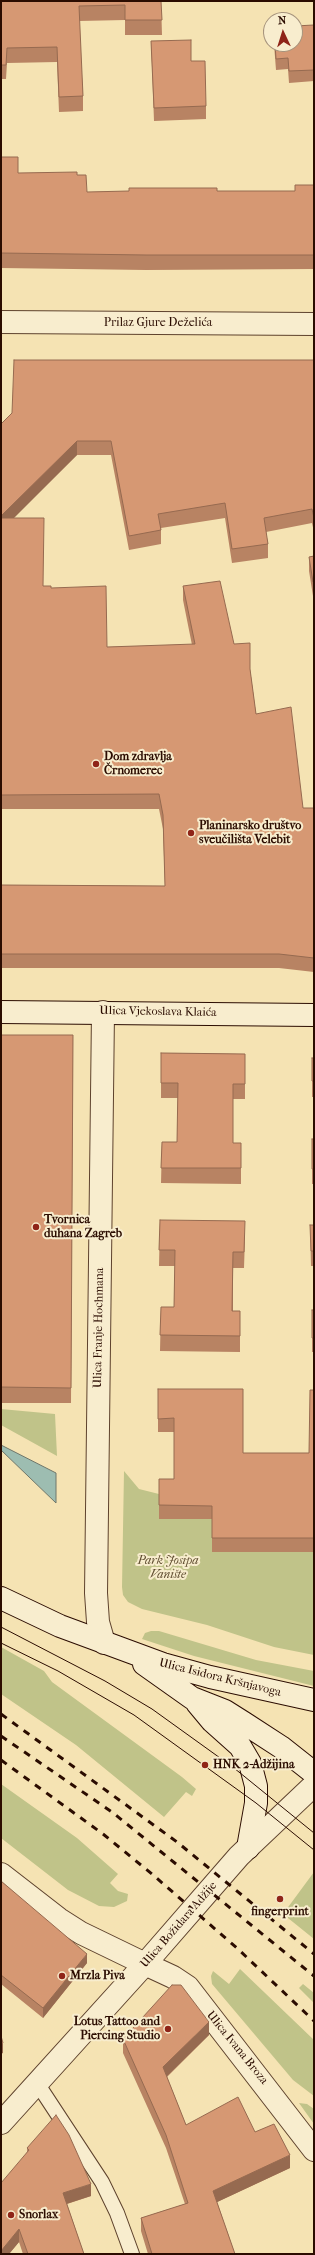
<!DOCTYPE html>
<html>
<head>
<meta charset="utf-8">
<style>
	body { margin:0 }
	#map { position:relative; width:315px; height:2255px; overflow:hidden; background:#f5e3b3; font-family:"IM FELL French Canon",serif }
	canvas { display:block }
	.frame { position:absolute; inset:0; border:2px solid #2b0c00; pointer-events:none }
	.north { position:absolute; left:263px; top:12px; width:40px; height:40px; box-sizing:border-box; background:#f8edce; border:1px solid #a6937c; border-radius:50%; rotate:356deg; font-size:11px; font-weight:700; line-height:16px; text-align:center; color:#2b0c00 }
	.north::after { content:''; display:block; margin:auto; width:14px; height:18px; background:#8f2418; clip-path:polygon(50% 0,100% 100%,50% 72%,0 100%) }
</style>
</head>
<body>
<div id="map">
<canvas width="315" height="2255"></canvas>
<div class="frame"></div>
<div class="north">N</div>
</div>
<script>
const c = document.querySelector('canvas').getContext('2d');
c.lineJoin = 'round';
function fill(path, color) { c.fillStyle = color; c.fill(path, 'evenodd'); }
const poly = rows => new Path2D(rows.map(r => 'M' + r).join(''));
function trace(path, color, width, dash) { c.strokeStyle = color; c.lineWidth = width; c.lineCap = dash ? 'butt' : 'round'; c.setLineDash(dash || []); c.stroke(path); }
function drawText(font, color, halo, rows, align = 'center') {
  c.font = font + ' "IM FELL French Canon",serif'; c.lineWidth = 4; c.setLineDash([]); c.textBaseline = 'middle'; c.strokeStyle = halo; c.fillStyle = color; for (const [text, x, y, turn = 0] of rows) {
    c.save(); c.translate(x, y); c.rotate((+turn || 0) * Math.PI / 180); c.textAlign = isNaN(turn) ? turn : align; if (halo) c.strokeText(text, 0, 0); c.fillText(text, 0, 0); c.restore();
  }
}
fill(poly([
	[1,1409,55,1414,57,1456,1,1425],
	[124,1471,139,1489,159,1494,159,1519,212,1519,314,1552,314,1655,274,1647,207,1625,142,1609,128,1602,123,1595,122,1587],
	[151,1631,159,1631,256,1660,314,1671,314,1686,194,1656,142,1639,145,1633],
	[1,1647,44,1671,52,1682,182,1777,196,1789,192,1796,186,1792,164,1817,76,1745,1,1694],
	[1,1784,77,1838,118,1874,110,1883,118,1891,128,1894,127,1901,114,1907,99,1906,68,1890,1,1838],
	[314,1872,314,1939,283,1914],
	[240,1969,314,2040,314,2096,293,2080,212,1984,211,1976,213,1971,229,1984],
	[303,1984,314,1993,314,2003,299,1988],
	[299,2103,307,2104,314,2109,314,2124]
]), '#c0c389');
const water = poly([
	[1,1445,56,1473,56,1503,1,1450,1,1445]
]);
fill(water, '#9dbdb1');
trace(water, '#6f766a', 1);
const service = poly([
	[37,2083,102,2182,117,2213,132,2254]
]);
const minor = poly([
	[103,1012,96,1593,98,1622,104,1643],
	[145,1964,173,1977,188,1987,314,2150]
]);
const tertiary = poly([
	[1,322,314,324],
	[1,1874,59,1919,81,1933,145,1964],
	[1,2123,145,1964,239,1856,314,1785]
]);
const secondary = poly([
	[1,1012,314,1015],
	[1,1598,60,1626,163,1664,210,1677,314,1700],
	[144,1664,192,1698,225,1711,244,1723,281,1747,314,1773],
	[197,1703,212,1721,240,1746,250,1763,256,1786,256,1803,248,1848]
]);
trace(service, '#5e422d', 16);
trace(minor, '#5e422d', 24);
trace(tertiary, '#5e422d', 24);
trace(secondary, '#2b0c00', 24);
trace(service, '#f8edce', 14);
trace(minor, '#f8edce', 22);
trace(tertiary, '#f8edce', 22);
trace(secondary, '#f8edce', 22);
trace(poly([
	[1,1627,105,1681,152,1709,234,1768,314,1833],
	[1,1643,58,1671,134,1715,256,1803,314,1850]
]), '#2b0c00', 1);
trace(poly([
	[1,1714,177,1842,314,1954],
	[1,1736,112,1812,314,1976],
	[1,1760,103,1834,152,1874,238,1949,314,2021]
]), '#2b0c00', 3, [7, 7]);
fill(poly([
	[1,1,161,1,162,35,125,35,125,20,79,21,83,96,83,111,59,112,57,62,7,63,6,79,1,79],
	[314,25,314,81,289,83,288,69,276,70,274,44,295,44],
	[151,41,191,61,206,106,206,119,154,121],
	[1,157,18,173,77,175,87,192,217,191,295,191,314,185,314,269,146,270,1,268],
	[314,360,314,532,312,523,266,532,268,544,268,558,232,563,225,518,161,528,161,544,129,550,111,455,77,455,13,518,43,586,51,588,107,647,192,645,183,600,183,586,234,644,250,669,256,714,303,808,314,808,314,972,279,968,1,968,1,885,165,886,163,829,159,809,1,809,1,424],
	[314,556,314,596,313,596,309,571,309,557],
	[1,1035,73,1035,71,1403,1,1403],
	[161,1053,245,1054,245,1099,233,1099,233,1143,241,1143,241,1184,161,1183,162,1142,177,1142,178,1098,161,1098],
	[312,1058,314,1058,314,1097,312,1097],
	[312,1139,314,1139,314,1184,312,1184],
	[160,1220,245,1237,244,1268,233,1268,233,1311,240,1311,240,1352,160,1351,161,1307,174,1307,175,1266,159,1266],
	[310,1225,314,1225,314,1266,311,1266],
	[312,1310,314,1310,314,1352,312,1352],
	[158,1389,243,1453,309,1453,314,1390,314,1552,212,1552,212,1519,159,1519,159,1479,174,1479,174,1432,158,1432],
	[1,1881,87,1963,43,2018,1,1984],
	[209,2035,167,2077,186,2125,255,2132,290,2168,217,2202,235,2254,148,2254,141,2231,141,2218,185,2204,166,2148,123,2053,123,2039],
	[27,2148,91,2196,67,2204,84,2254,23,2254,19,2242,9,2254,1,2254,27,2152]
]), '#b88363');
fill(poly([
	[77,441,77,455,1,531,1,516],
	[87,1954,87,1963,43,2018,43,2008],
	[209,2022,209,2035,163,2080,163,2067],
	[3,2043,3,2053,1,2054,1,2044],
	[290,2155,290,2168,213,2204,213,2191],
	[91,2184,91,2196,63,2205,63,2193],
	[19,2229,19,2242,9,2254,1,2254,1,2251]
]), '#966a50');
const building = poly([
	[1,1,161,1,162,20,125,20,125,5,79,6,83,96,59,97,57,47,7,48,6,65,1,65,1,1],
	[314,25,314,70,289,71,288,58,276,59,275,44,295,44,295,26,314,25],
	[191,40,191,61,205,61,206,106,154,108,151,41,191,40],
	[1,157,18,157,18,173,77,172,77,175,86,175,87,192,129,191,129,188,217,188,217,191,295,191,295,185,314,185,314,255,146,255,1,253,1,157],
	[14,360,314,360,314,518,312,509,264,518,268,544,232,549,225,503,158,514,161,530,129,536,111,441,77,441,1,516,1,424,12,413,14,360],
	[1,518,44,518,43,586,51,586,51,588,106,586,107,647,195,644,183,586,220,581,234,644,250,643,250,669,256,714,291,707,303,808,314,808,314,958,279,954,1,954,1,885,165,886,163,815,159,794,1,795,1,518],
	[314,556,314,581,313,582,309,557,314,556],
	[1,1035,73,1035,71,1388,1,1387,1,1035],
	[161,1053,245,1054,245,1084,233,1084,233,1143,241,1143,241,1168,161,1168,162,1142,177,1142,178,1083,161,1083,161,1053],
	[312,1058,314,1058,314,1081,312,1081,312,1058],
	[312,1139,314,1139,314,1169,312,1169,312,1139],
	[160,1220,245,1221,244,1252,233,1252,232,1311,240,1311,240,1336,160,1335,161,1307,174,1307,175,1250,159,1250,160,1220],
	[310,1225,314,1225,314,1251,311,1251,310,1225],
	[312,1310,314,1310,314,1338,312,1338,312,1310],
	[158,1389,243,1389,243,1453,309,1453,310,1390,314,1390,314,1538,212,1538,212,1506,159,1505,159,1479,174,1479,174,1418,158,1419,158,1389],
	[1,1881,87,1954,43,2008,1,1975,1,1980,1,1881],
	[172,1985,181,1985,209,2022,163,2067,186,2125,238,2097,255,2132,274,2124,290,2155,213,2191,235,2254,152,2254,141,2218,188,2203,166,2135,123,2039,172,1985],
	[1,2036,3,2043,1,2044,1,2036],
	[56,2115,69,2135,91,2184,63,2193,84,2254,28,2254,19,2229,1,2251,1,2183,29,2150,27,2148,56,2115]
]);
fill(building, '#d69873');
trace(building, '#966a50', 1);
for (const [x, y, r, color] of [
	[96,764,4,"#8f2418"],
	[191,833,4,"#8f2418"],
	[36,1227,4,"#8f2418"],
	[205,1765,4,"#8f2418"],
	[280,1899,4,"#8f2418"],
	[62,1976,4,"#8f2418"],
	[168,2029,4,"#8f2418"],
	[11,2215,4,"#8f2418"]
]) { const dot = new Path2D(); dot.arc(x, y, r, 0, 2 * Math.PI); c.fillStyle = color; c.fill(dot); trace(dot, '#f8edce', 1.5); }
drawText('12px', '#2b0c00', '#f8edce', [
	["Prilaz Gjure Deželića",158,323],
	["Ulica Vjekoslava Klaića",158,1012,1],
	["Ulica Franje Hochmana",99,1328,-89],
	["Ulica Isidora Kršnjavoga",220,1678,14],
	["Ulica Božidara Adžije",179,1925,-49],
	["Ulica Ivana Broza",237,2048,51]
]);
drawText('bold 12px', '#2b0c00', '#f8edce', [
	["Dom zdravlja",104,757],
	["Črnomerec",104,771],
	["Planinarsko društvo",199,826],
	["sveučilišta Velebit",199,840],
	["Tvornica",44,1220],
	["duhana Zagreb",44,1234],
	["HNK 2-Adžijina",213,1765],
	["fingerprint",280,1912,"center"],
	["Mrzla Piva",70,1976],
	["Lotus Tattoo and",160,2022,"right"],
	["Piercing Studio",160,2036,"right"],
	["Snorlax",19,2215]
], 'left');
drawText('italic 12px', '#5f4c30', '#f8edce', [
	["Park Josipa",168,1561],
	["Vanište",168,1575]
]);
</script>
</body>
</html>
